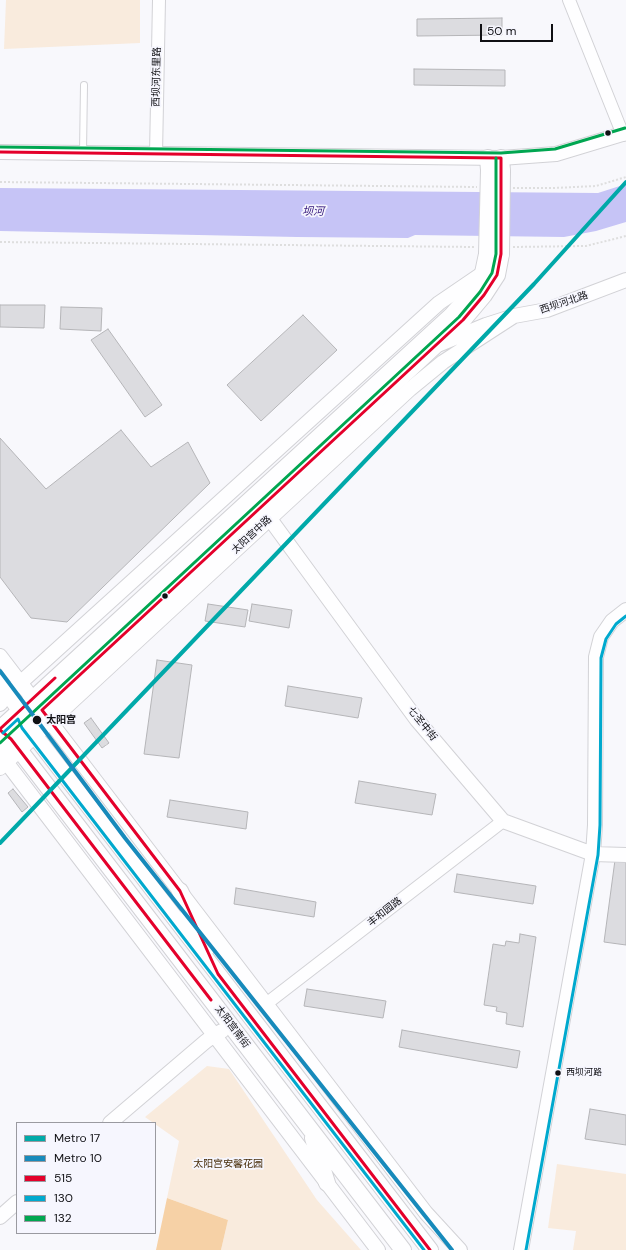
<!DOCTYPE html>
<html>
<head>
<meta charset="utf-8">
<style>
	body { margin:0 }
	#map { position:relative; width:626px; height:1250px; overflow:hidden; background:#f8f8fc; font-family:"DM Sans",sans-serif }
	canvas { display:block }
	.legend { position:absolute; left:16px; top:1122px; width:140px; height:112px; box-sizing:border-box; background:#f6f6fe; border:1px solid #9a9aa0; margin:0; padding:5px 7px; list-style:none; font-size:12px; color:#101014 }
	.legend li { display:flex; align-items:center; gap:8px; height:20px }
	.legend b { width:20px; border:1px solid #9a9aa0 }
	.scale { position:absolute; left:480px; top:24px; width:73px; height:18px; box-sizing:border-box; border:2px solid #101014; border-top:0; padding-left:5px; font-size:12px; line-height:14px; white-space:nowrap; color:#101014; -webkit-text-stroke:3px #f6f6fe; paint-order:stroke }
</style>
</head>
<body>
<div id="map">
<canvas width="626" height="1250"></canvas>
<ul class="legend">
<li><b style="height:5px;background:#00a9a9"></b>Metro 17</li>
<li><b style="height:5px;background:#178abb"></b>Metro 10</li>
<li><b style="height:5px;background:#e4002b"></b>515</li>
<li><b style="height:5px;background:#00a9ce"></b>130</li>
<li><b style="height:5px;background:#00a651"></b>132</li>
</ul>
<div class="scale">50 m</div>
</div>
<script>
const c = document.querySelector('canvas').getContext('2d');
c.lineJoin = 'round';
function fill(path, color) { c.fillStyle = color; c.fill(path, 'evenodd'); }
const poly = rows => new Path2D(rows.map(r => 'M' + r).join(''));
function trace(path, color, width, dash) { c.strokeStyle = color; c.lineWidth = width; c.lineCap = dash ? 'butt' : 'round'; c.setLineDash(dash || []); c.stroke(path); }
function drawText(font, color, halo, rows, align = 'center') {
  c.font = font + ' "DM Sans","Noto Sans SC",sans-serif'; c.lineWidth = 3.5; c.setLineDash([]); c.textBaseline = 'middle'; c.strokeStyle = halo; c.fillStyle = color; for (const [text, x, y, turn = 0] of rows) {
    c.save(); c.translate(x, y); c.rotate((+turn || 0) * Math.PI / 180); c.textAlign = isNaN(turn) ? turn : align; if (halo) c.strokeText(text, 0, 0); c.fillText(text, 0, 0); c.restore();
  }
}
fill(poly([
	[6,0,140,0,140,43,4,49],
	[207,1066,229,1069,317,1200,361,1250,221,1250,228,1220,167,1198,179,1141,145,1117],
	[557,1164,626,1174,626,1250,573,1250,576,1231,548,1228]
]), '#f9ebdd');
fill(poly([
	[167,1198,228,1220,221,1250,156,1250]
]), '#f6d1a6');
fill(poly([
	[626,184,626,222,596,231,564,237,415,235,408,238,297,237,0,231,0,188,598,193]
]), '#c6c4f6');
const building = poly([
	[502,18,502,35,417,36,417,19,502,18],
	[414,69,505,70,505,86,414,85,414,69],
	[0,305,45,305,44,328,0,327,0,305],
	[61,307,102,308,101,331,60,329,61,307],
	[303,315,337,350,261,421,227,385,303,315],
	[108,329,162,405,145,417,91,340,108,329],
	[121,430,151,467,188,442,210,483,67,622,31,618,0,577,0,438,46,489,121,430],
	[208,604,248,610,245,627,205,621,208,604],
	[252,604,292,610,289,628,249,621,252,604],
	[157,660,192,665,179,758,144,754,157,660],
	[288,686,362,698,358,718,285,706,288,686],
	[91,718,109,743,102,748,84,723,91,718],
	[359,781,436,794,432,815,355,803,359,781],
	[13,789,28,807,22,812,8,793,13,789],
	[170,800,248,812,246,829,167,817,170,800],
	[615,860,626,860,626,945,604,942,615,860],
	[457,874,536,886,533,904,454,892,457,874],
	[236,888,316,902,314,917,234,904,236,888],
	[520,934,536,937,523,1027,506,1024,507,1013,496,1011,497,1007,484,1005,493,944,505,946,506,941,519,943,520,934],
	[307,989,386,1001,383,1018,304,1006,307,989],
	[402,1030,520,1051,517,1068,399,1047,402,1030],
	[590,1109,626,1115,626,1145,585,1139,590,1109]
]);
fill(building, '#dcdce0');
trace(building, '#b5b5b8', 1);
const service = poly([
	[83,152,84,85]
]);
const minor = poly([
	[569,0,623,135],
	[156,154,159,0],
	[266,1004,503,821]
]);
const tertiary = poly([
	[0,152,501,158,556,154,626,133],
	[440,344,486,325,514,316,547,310,626,280],
	[270,519,417,720,503,821,593,854,626,855],
	[0,656,426,1213,460,1250],
	[0,704,8,694,439,303,483,273],
	[0,754,378,1250],
	[0,768,410,389,443,362,514,316],
	[110,1123,205,1042,214,1035,222,1031],
	[0,1217,17,1202],
	[521,1250,593,854,595,825,596,657,601,637,612,621,626,610]
]);
const secondary = poly([
	[488,158,489,170],
	[501,158,502,171],
	[0,683,20,710,26,725,35,736,430,1250],
	[0,729,451,316,473,291,483,273,487,254],
	[3,732,11,739,403,1250],
	[0,750,463,320,484,295,497,275,501,254],
	[180,891,206,949],
	[313,1138,327,1183]
]);
trace(service, '#d2d2d6', 8);
trace(minor, '#d2d2d6', 14);
trace(tertiary, '#d2d2d6', 16);
trace(secondary, '#d2d2d6', 18);
trace(poly([
	[0,182,477,187],
	[513,188,554,188,596,186,626,177],
	[0,242,474,247],
	[513,247,586,246,626,236],
	[89,721,106,745],
	[11,791,25,810]
]), '#dedede', 2, [2, 2]);
trace(service, '#fefeff', 6);
trace(minor, '#fefeff', 12);
trace(tertiary, '#fefeff', 14);
trace(secondary, '#fefeff', 16);
const secondaryBridge = poly([
	[487,254,489,170],
	[501,254,502,171]
]);
trace(secondaryBridge, '#d2d2d6', 18, []);
trace(secondaryBridge, '#fefeff', 16);
trace(poly([
	[0,152,501,158,501,254,497,275,484,295,463,320,42,710,180,891,218,974,430,1250],
	[0,729,55,678],
	[0,730,11,739,211,1000]
]), '#e4002b', 3);
trace(poly([
	[3,733,18,719,22,728,424,1250],
	[526,1250,598,855,600,825,601,658,606,639,616,624,626,616]
]), '#00a9ce', 3);
trace(poly([
	[0,147,501,153,555,149,625,128],
	[0,743,459,317,480,292,492,273,496,254,496,158]
]), '#00a651', 3);
trace(poly([
	[0,843,534,284,626,182]
]), '#00a9a9', 4);
trace(poly([
	[0,671,125,838,452,1250]
]), '#178abb', 4);
for (const [x, y, r, color] of [
	[608,133,3.5,"#101014"],
	[165,596,3.5,"#101014"],
	[37,720,5,"#101014"],
	[558,1073,3.5,"#101014"]
]) { const dot = new Path2D(); dot.arc(x, y, r, 0, 2 * Math.PI); c.fillStyle = color; c.fill(dot); trace(dot, '#f6f6fe', 1.5); }
drawText('9px', '#101014', '#f6f6fe', [
	["西坝河路",566,1073]
], 'left');
drawText('10px', '#101014', '#f6f6fe', [
	["西坝河东里路",157,77,-89],
	["西坝河北路",564,303,-18],
	["太阳宫中路",252,535,-43],
	["七圣中街",422,724,51],
	["丰和园路",385,912,-38],
	["太阳宫南街",232,1027,53]
]);
drawText('bold 10px', '#101014', '#f6f6fe', [
	["太阳宫",46,720]
], 'left');
drawText('10px', '#472c08', '#f6f6fe', [
	["太阳宫安馨花园",228,1164]
]);
drawText('italic 11px', '#301278', '#f6f6fe', [
	["坝河",313,212,1]
]);
</script>
</body>
</html>
